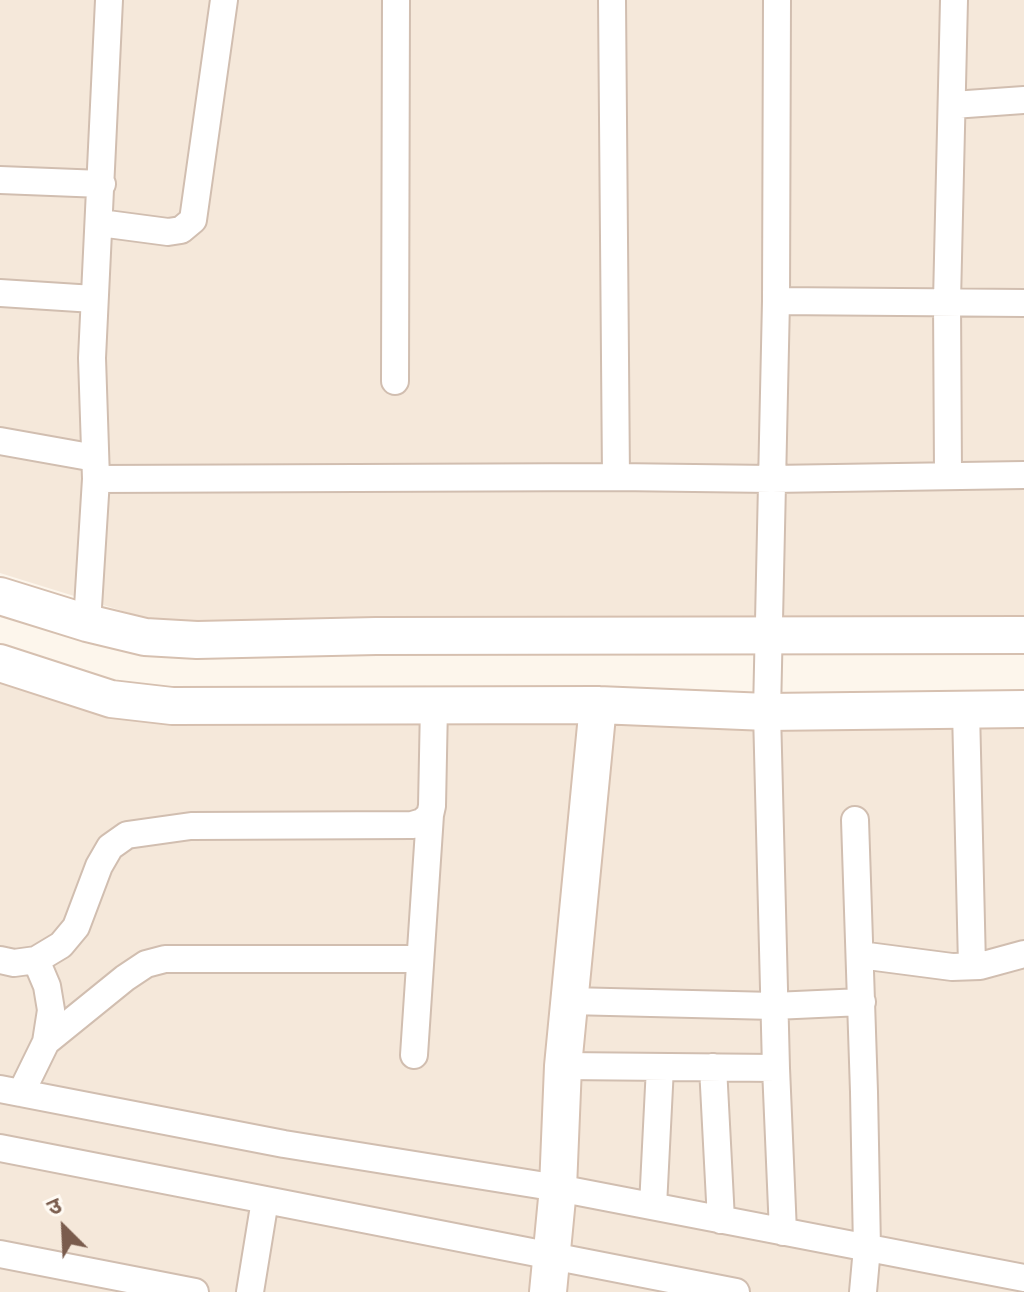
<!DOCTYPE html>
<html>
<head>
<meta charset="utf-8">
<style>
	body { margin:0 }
	#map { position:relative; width:1024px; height:1292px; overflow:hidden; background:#fdf6ec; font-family:"PT Sans","Noto Sans Devanagari",sans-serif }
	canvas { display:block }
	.north { position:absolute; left:24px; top:1188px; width:80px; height:80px; -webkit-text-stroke:6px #fffaf3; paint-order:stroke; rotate:336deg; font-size:22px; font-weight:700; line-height:32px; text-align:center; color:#7a5c4d }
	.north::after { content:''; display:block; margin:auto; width:28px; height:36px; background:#7a5c4d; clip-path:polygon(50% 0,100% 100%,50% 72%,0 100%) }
</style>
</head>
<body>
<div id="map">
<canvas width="1024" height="1292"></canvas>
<div class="north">उ</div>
</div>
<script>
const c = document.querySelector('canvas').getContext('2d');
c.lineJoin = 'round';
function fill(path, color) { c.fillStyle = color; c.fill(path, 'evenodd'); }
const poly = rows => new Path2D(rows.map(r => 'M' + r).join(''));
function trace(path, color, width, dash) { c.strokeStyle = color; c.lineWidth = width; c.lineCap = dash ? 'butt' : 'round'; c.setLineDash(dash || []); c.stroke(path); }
fill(poly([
	[0,0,1024,0,1024,617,158,622,0,573],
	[0,674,86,706,1024,712,1024,1292,0,1292]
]), '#f5e8da');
const street = poly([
	[612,0,616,477,772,479,1024,475],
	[777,0,776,301,767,712,776,1068,783,1232],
	[953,105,1024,100],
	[0,180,102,184],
	[100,223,168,232,181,230,193,220,224,0],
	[0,293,94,299],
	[776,301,1024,303],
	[395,381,396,0],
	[0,441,95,458],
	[948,474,947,301,954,0],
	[96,479,616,477],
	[87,623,96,479,92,358,109,0],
	[966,710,972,966],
	[855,820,864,1092,867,1248,863,1292],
	[860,955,952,967,980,966,1024,954],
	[0,960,14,963,36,960,61,945,76,927,99,866,110,847,127,835,191,826,412,825,422,822,430,815,432,806,434,705],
	[569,1001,774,1006,862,1002],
	[46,1042,125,978,146,964,165,959,420,959],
	[414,1055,430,815],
	[563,1066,776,1068],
	[713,1067,721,1220],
	[0,1089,284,1144,558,1188,1024,1278],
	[21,1093,46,1042,51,1010,47,986,36,960],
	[0,1148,736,1292],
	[653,1206,660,1067],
	[0,1254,195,1292],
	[250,1292,265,1200]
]);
const secondary = poly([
	[0,596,87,623,145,637,197,640,376,636,1024,635],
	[0,663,111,699,172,706,598,705,767,712,1024,709],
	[548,1292,558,1188,563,1066,598,705]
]);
trace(street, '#d1beb0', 30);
trace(secondary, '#d6c0b0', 40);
trace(street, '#fff', 26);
trace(secondary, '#fff', 36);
</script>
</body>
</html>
